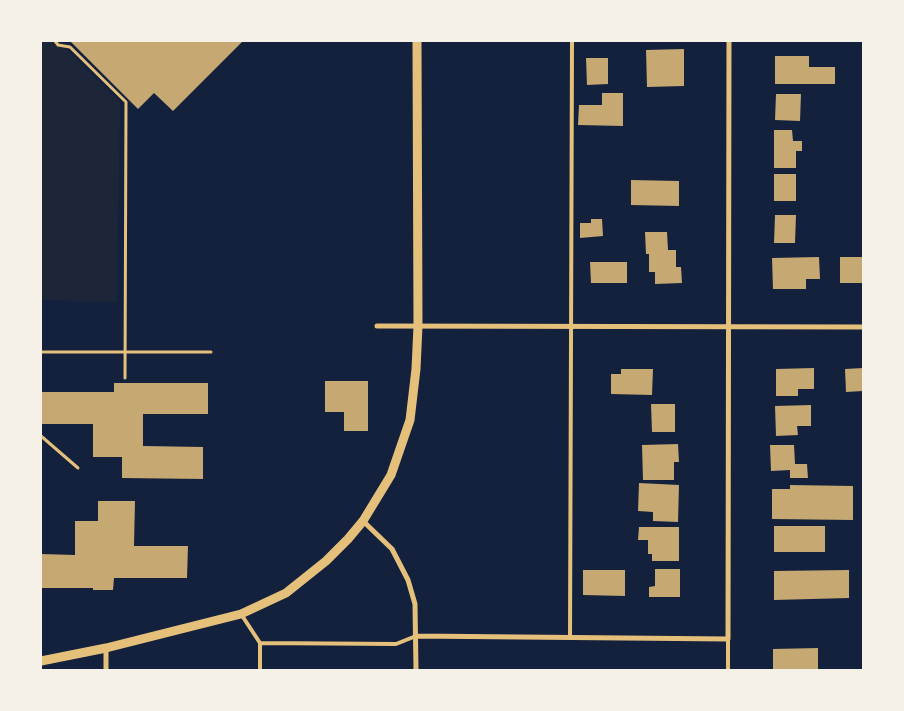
<!DOCTYPE html>
<html>
<head>
<meta charset="utf-8">
<style>
	body { margin:0 }
	#map { position:relative; width:904px; height:711px; overflow:hidden; background:#14213d; font-family:"Work Sans",sans-serif }
	canvas { display:block }
	.frame { position:absolute; inset:0; border:42px solid #f6f1e7; pointer-events:none }
</style>
</head>
<body>
<div id="map">
<canvas width="904" height="711"></canvas>
<div class="frame"></div>
</div>
<script>
const c = document.querySelector('canvas').getContext('2d');
c.lineJoin = 'round';
function fill(path, color) { c.fillStyle = color; c.fill(path, 'evenodd'); }
const poly = rows => new Path2D(rows.map(r => 'M' + r).join(''));
function trace(path, color, width, dash) { c.strokeStyle = color; c.lineWidth = width; c.lineCap = dash ? 'butt' : 'round'; c.setLineDash(dash || []); c.stroke(path); }
fill(poly([
	[41,41,58,41,120,102,117,302,41,300]
]), '#1d2539');
fill(poly([
	[70,41,243,41,173,111,154,93,138,109],
	[684,49,684,86,647,87,646,50],
	[775,56,809,56,809,67,835,67,835,84,775,84],
	[586,58,608,58,608,84,587,85],
	[602,93,623,93,623,126,578,125,579,105,602,105],
	[776,94,801,94,800,121,775,120],
	[774,130,792,130,793,141,802,141,802,151,796,151,796,168,774,168],
	[774,174,796,174,796,201,774,201],
	[631,180,679,181,679,206,631,205],
	[775,215,796,215,795,243,774,243],
	[591,219,602,219,603,236,580,238,580,223,591,223],
	[645,232,667,232,668,250,676,250,676,267,681,267,682,283,655,284,655,272,649,272,649,254,646,254],
	[819,257,820,279,806,279,806,289,773,289,772,258],
	[840,257,863,257,863,283,840,283],
	[590,262,627,262,627,283,591,283],
	[814,368,814,389,798,389,798,396,776,396,776,369],
	[863,368,863,391,846,392,845,369],
	[621,369,653,369,652,395,611,394,611,374,621,374],
	[325,381,368,381,368,431,344,431,344,412,325,412],
	[114,383,208,383,208,414,143,414,143,446,203,447,203,479,122,478,122,457,93,457,93,424,41,424,41,392,114,392],
	[651,404,675,404,675,432,652,432],
	[811,405,811,426,797,426,798,435,776,436,775,406],
	[678,444,679,462,674,462,674,480,643,480,642,445],
	[770,445,794,445,795,464,807,464,808,478,790,478,790,470,771,471],
	[639,483,679,485,678,522,653,521,653,512,638,511],
	[790,485,853,486,853,520,772,519,772,489,790,489],
	[98,501,135,501,134,546,188,546,187,578,114,578,113,590,93,590,93,588,41,588,41,554,75,555,75,521,98,521],
	[774,526,825,526,825,552,774,552],
	[639,527,679,527,679,561,652,561,652,554,648,554,648,540,638,540],
	[655,569,680,569,680,597,649,597,649,587,655,586],
	[583,570,625,570,625,596,583,595],
	[849,570,849,598,774,600,774,571],
	[818,648,818,670,773,670,773,649]
]), '#c6a872');
trace(poly([
	[55,41,58,45,70,47,126,102,125,378],
	[41,352,211,352],
	[41,436,78,468]
]), '#e5c07b', 3);
trace(poly([
	[241,614,260,643,396,644,416,636],
	[570,638,572,41],
	[260,643,260,670],
	[728,670,728,639]
]), '#e5c07b', 4);
trace(poly([
	[377,326,863,327],
	[363,521,392,549,408,580,415,604,416,670],
	[416,636,728,639,729,41],
	[106,648,106,670]
]), '#e5c07b', 5);
trace(poly([
	[41,661,106,648,241,614,286,593,326,561,348,539,363,521,391,475,410,420,416,369,418,326,417,41]
]), '#e5c07b', 9);
</script>
</body>
</html>
